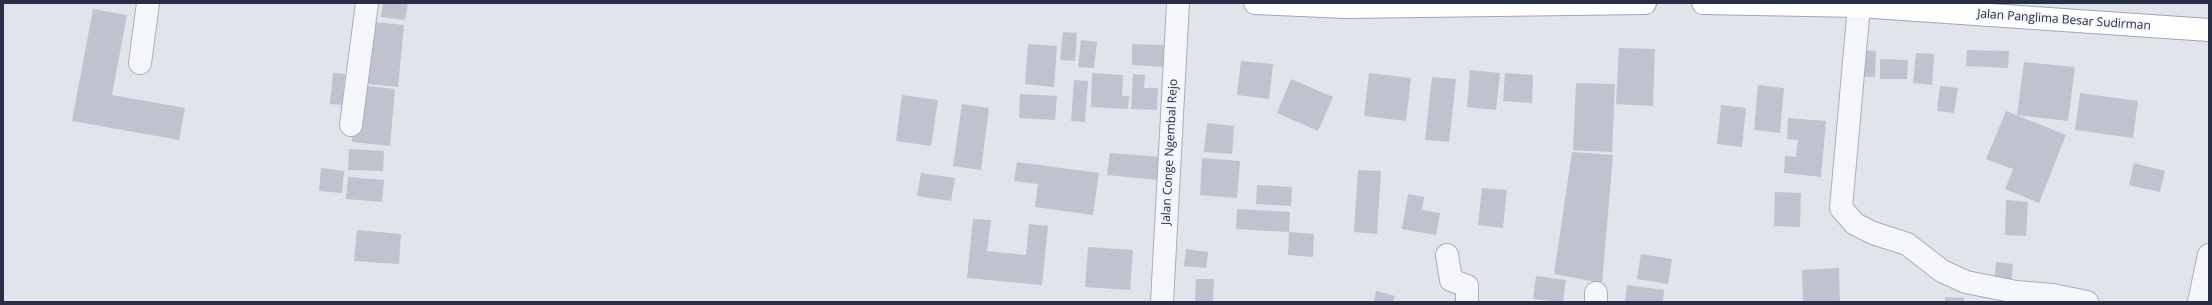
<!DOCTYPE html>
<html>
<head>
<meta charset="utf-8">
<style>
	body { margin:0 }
	#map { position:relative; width:2212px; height:305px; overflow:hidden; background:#e2e4ec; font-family:"Open Sans",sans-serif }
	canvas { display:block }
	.frame { position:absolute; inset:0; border:4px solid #282e46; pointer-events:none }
</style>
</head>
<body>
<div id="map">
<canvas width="2212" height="305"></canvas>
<div class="frame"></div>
</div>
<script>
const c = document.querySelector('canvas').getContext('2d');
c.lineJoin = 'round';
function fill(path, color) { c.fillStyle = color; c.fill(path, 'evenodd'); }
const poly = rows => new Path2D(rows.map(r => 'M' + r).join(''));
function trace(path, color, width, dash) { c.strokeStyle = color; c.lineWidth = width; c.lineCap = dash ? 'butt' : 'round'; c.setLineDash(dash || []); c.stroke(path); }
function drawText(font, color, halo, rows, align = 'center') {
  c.font = font + ' "Open Sans",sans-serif'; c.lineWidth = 3.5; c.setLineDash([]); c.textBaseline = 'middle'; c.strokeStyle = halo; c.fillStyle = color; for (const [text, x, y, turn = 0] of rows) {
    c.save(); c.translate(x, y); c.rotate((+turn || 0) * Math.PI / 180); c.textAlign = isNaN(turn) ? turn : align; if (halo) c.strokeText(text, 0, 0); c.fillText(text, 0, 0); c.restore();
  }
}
fill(poly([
	[383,3,408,3,405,20,381,17],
	[93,9,127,15,112,95,185,108,179,140,72,121],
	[366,21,404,25,398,87,359,83],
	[1063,32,1077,33,1075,61,1060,60],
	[1081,40,1097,42,1094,68,1078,67],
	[1028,44,1057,46,1054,87,1025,84],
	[1132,44,1165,45,1164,67,1132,65],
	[1619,48,1655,49,1653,106,1616,104],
	[1859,50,1876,51,1875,77,1857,76],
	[1967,50,2009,51,2008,68,1966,66],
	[1916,53,1934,54,1932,85,1913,83],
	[1880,59,1908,60,1907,79,1880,79],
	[1241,61,1273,64,1269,99,1237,95],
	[2024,62,2075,67,2068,121,2017,115],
	[1470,70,1500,73,1496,110,1467,107],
	[333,73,345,74,342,105,330,104],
	[1092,73,1123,75,1122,96,1129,96,1128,109,1091,107],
	[1369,73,1411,78,1406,121,1364,116],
	[1505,73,1533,75,1532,103,1503,101],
	[1133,74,1145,75,1144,88,1158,88,1157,110,1131,109],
	[1432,77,1456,79,1449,142,1425,140],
	[1291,79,1333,97,1318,131,1277,113],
	[1074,80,1088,81,1085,122,1071,121],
	[1576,83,1615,84,1612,152,1573,150],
	[358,85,395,89,390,146,352,142],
	[1758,85,1784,88,1780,133,1754,130],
	[1940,86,1958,88,1954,113,1937,111],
	[2080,93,2138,101,2133,138,2075,130],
	[1020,94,1057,96,1055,120,1019,118],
	[902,95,938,100,931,146,896,141],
	[962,104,989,108,981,170,953,166],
	[1721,105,1746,108,1742,147,1717,144],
	[2006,111,2066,135,2039,203,2005,189,2013,169,1986,159],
	[1788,118,1826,121,1821,177,1784,173,1785,156,1796,157,1798,140,1787,139],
	[1207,123,1234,126,1232,154,1204,152],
	[349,149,384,151,383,171,348,170],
	[1572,152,1613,155,1602,283,1554,274],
	[1110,153,1160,157,1158,180,1107,175],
	[1202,158,1240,161,1237,198,1200,195],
	[1017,162,1099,173,1093,215,1035,207,1038,184,1014,181],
	[2134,163,2165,171,2160,192,2129,185],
	[321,168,344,171,342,193,319,191],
	[1358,170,1381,171,1377,234,1354,232],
	[921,173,955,178,951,201,917,196],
	[348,177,384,180,382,202,346,199],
	[1257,185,1292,187,1291,206,1256,204],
	[1482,188,1507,190,1503,228,1478,225],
	[1775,192,1801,193,1800,227,1774,226],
	[1408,194,1424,197,1422,210,1440,213,1436,235,1402,229],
	[2006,200,2028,202,2026,236,2005,235],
	[1237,209,1290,212,1289,232,1236,229],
	[973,219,991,220,987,251,1026,255,1029,224,1048,226,1042,285,967,278],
	[357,230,401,234,399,264,354,261],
	[1289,232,1314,234,1313,257,1288,255],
	[1088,247,1133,250,1130,290,1085,287],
	[1186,249,1208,252,1206,268,1184,266],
	[1641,254,1672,259,1668,284,1637,279],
	[1996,262,2013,264,2011,288,1994,287],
	[1839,268,1840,302,1803,302,1802,270],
	[1536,276,1566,280,1563,302,1533,299],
	[1196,279,1214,279,1213,302,1195,302],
	[1627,285,1664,290,1663,302,1625,302],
	[1376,291,1395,296,1393,302,1374,302],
	[1945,297,1964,298,1964,302,1945,302]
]), '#bfc2cf');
const minor = poly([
	[1859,6,1841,208,1855,224,1873,233,1907,244,1942,271,1966,282,2016,292,2053,295,2087,302],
	[140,63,148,3],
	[351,125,367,3],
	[1447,255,1451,280,1467,286,1467,302],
	[1162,302,1178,3],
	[1596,302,1596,293],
	[2199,302,2209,255]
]);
const major = poly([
	[1255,3,1346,7,1645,3],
	[1703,3,1859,6,2209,30]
]);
trace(minor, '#aaadba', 24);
trace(major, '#a0a5b9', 24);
trace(minor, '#f5f6f9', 22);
trace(major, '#fff', 22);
drawText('12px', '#282e46', '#f2f4f9', [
	["Jalan Panglima Besar Sudirman",2064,20,4],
	["Jalan Conge Ngembal Rejo",1170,152,-87]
]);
</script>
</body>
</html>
